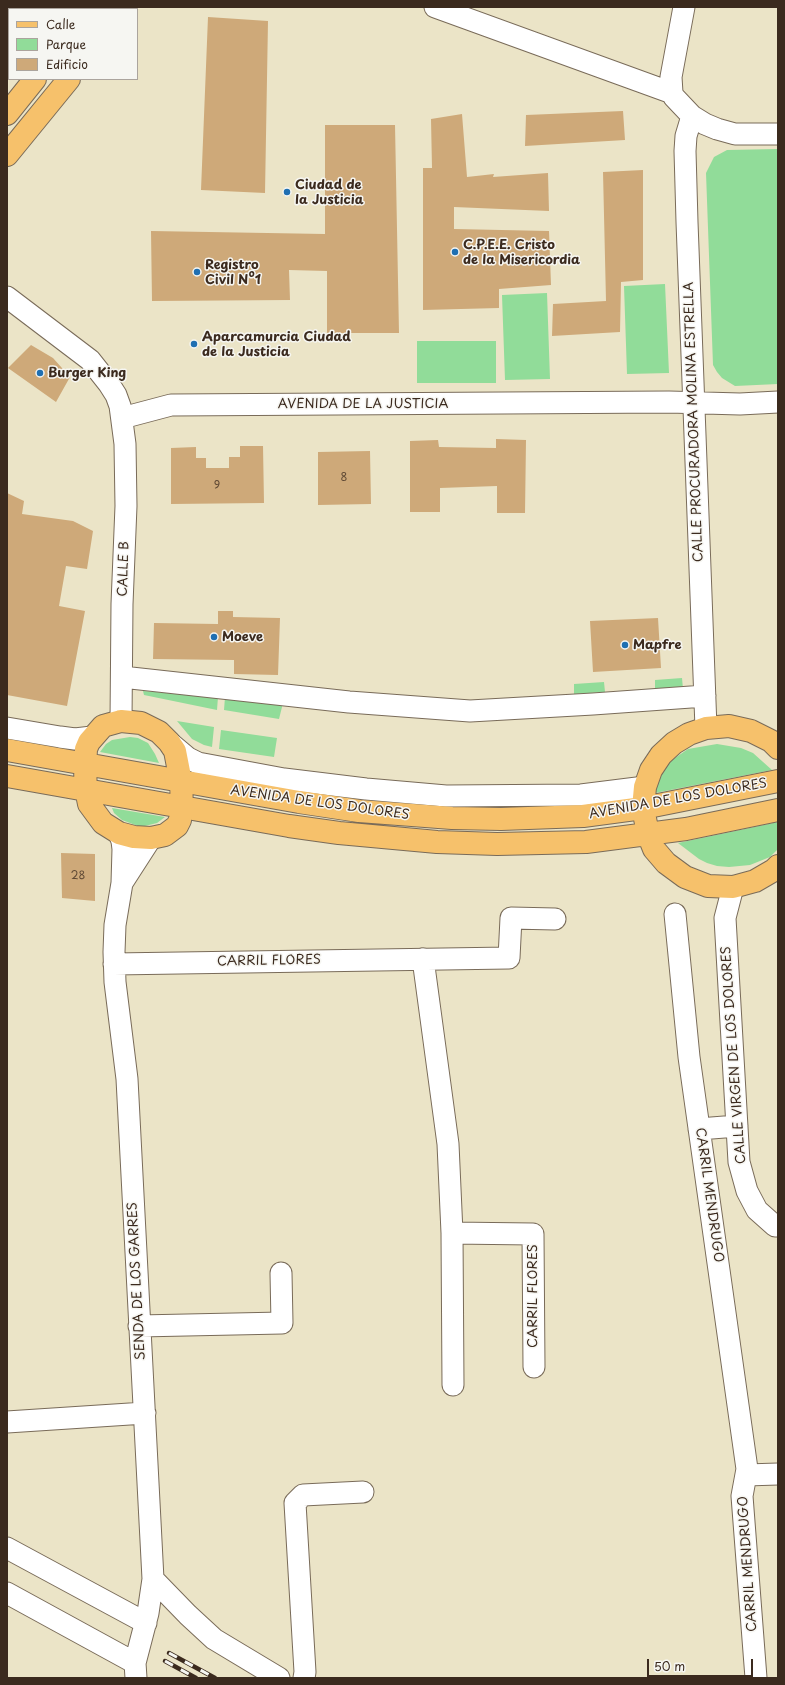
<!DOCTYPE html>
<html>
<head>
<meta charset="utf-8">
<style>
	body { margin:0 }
	#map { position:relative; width:785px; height:1685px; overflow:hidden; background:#ebe4c7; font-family:"Playpen Sans",sans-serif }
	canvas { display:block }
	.frame { position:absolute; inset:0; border:8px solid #3b2a1e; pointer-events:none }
	.legend { position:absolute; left:8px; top:8px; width:130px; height:72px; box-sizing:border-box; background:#f6f6f2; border:1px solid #aba49d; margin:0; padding:5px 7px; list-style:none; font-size:12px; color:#3b2a1e }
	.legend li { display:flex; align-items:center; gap:8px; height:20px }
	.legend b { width:20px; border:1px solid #aba49d }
	.scale { position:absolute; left:647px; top:1659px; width:106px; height:18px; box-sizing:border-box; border:2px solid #3b2a1e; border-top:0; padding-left:5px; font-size:12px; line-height:14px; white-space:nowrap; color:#3b2a1e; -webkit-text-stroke:3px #f6f6f2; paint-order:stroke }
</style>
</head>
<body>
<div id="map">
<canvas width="785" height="1685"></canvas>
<div class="frame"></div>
<ul class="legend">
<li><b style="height:5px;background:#f6c16b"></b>Calle</li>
<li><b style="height:11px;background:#91dc99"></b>Parque</li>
<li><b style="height:11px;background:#cea979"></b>Edificio</li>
</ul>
<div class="scale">50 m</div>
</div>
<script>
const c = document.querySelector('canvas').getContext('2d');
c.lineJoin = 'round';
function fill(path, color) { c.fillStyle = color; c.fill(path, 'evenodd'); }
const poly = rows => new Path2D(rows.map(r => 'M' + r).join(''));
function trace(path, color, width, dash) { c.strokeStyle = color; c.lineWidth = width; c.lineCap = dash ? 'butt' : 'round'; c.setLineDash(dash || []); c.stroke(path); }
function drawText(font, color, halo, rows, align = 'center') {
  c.font = font + ' "Playpen Sans",sans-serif'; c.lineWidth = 3; c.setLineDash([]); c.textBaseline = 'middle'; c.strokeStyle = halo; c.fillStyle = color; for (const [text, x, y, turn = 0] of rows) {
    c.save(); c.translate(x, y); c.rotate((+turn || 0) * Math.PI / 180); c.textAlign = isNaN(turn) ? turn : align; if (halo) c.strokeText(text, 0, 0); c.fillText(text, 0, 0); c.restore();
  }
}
fill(poly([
	[778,149,778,384,735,386,722,378,717,372,713,365,706,173,714,157,727,150],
	[665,284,669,373,627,374,624,286],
	[547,293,550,379,505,380,502,295],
	[417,341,496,341,496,383,417,383],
	[682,678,683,689,655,691,655,680],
	[604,682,605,692,574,694,574,684],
	[143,691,218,697,217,710,144,695],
	[225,697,283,703,279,719,224,710],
	[177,721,214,727,212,747,204,745,192,739],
	[221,730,277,738,274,757,219,749],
	[130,737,138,738,148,743,155,754,159,763,100,752,106,744,112,740],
	[717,744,741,748,753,753,772,770,655,793,655,785,662,767,688,749],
	[112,808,165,817,157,823,145,826,138,826,122,820,114,813],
	[778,822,778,849,770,857,750,865,729,867,717,866,707,863,699,859,678,843]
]), '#91dc99');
fill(poly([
	[208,17,268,21,265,193,201,190],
	[623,111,625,140,525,146,526,115],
	[462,114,467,177,494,174,493,177,548,173,549,211,454,207,454,229,549,231,551,285,499,289,499,308,423,310,423,168,432,168,431,119],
	[325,125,395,125,399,333,327,333,327,271,289,270,290,300,152,301,151,231,325,234],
	[643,170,643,280,621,282,620,332,552,336,553,304,606,301,603,172],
	[31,345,53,358,70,377,56,402,8,368],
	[496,439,526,440,525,513,497,513,497,486,440,488,440,512,410,512,410,441,438,440,439,447,496,448],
	[240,446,263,446,264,503,171,504,171,448,196,447,196,458,206,458,206,468,229,468,229,457,240,457],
	[370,451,371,504,318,505,318,452],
	[7,493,24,501,22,514,73,521,93,531,87,569,66,566,59,606,85,611,67,706,7,695],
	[218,611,233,611,233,617,280,618,278,675,234,674,234,660,153,659,154,623,218,624],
	[658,618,661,668,593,672,590,621],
	[61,853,95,854,95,901,62,898]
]), '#cea979');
const minor = poly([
	[435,7,672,93],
	[684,7,671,77,672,93,674,97,692,116,705,124,717,129,735,134,778,134],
	[20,9,22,7],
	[8,25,9,24],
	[692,116,686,136,685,151,687,222,706,728],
	[7,297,90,360,109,384,116,395,120,406,125,444,126,506,122,604,121,721],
	[122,418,171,405,669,402,740,404,778,402],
	[122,677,349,702,470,711,593,704,705,696],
	[7,728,60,737,75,739,92,737],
	[169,742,188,758,198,763,284,779,366,789,446,796,581,795,645,787],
	[119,833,122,841,123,849,122,883,115,925,114,952,115,982,127,1079,153,1579,148,1613,135,1663,136,1678],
	[122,883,151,838],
	[733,887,725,918,739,1162,747,1191,757,1210,775,1226,778,1226],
	[675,914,689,1057,747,1469,742,1496,756,1678],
	[423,959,448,1144,452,1233,453,1385],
	[114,964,509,958,511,918,555,919],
	[699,1129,737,1126],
	[452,1233,533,1234,534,1367],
	[139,1326,282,1323,281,1273],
	[7,1422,145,1413],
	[746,1475,778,1474],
	[7,1548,146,1623],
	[153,1579,188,1615,214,1639,279,1678],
	[7,1593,135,1663],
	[304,1678,305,1672,295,1503,303,1495,363,1492]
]);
const major = poly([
	[87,9,89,7],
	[121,9,122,7],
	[7,114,35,79],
	[7,155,69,79],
	[121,721,141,723,159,732,169,742,175,751,181,782,182,807,180,820,177,826,165,835,151,838,134,837,119,833,103,823,89,804,86,789,85,770,86,749,89,742,103,726,121,721],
	[778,748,771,741,751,731,729,726,706,728,689,734,674,743,661,755,651,770,645,787,643,808,648,834,654,849,666,863,685,877,708,886,733,887,755,881,774,870,778,866],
	[7,750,299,802,359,811,452,818,501,819,583,816,643,808,778,781],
	[7,776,289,826,339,833,437,842,497,844,586,842,686,829,778,810]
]);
trace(minor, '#796b59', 23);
trace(major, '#796b59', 24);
trace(minor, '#fff', 21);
trace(major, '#f6c16b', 22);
const rail = poly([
	[169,1653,215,1678],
	[165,1661,196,1678]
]);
trace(rail, '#3b2a1e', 4.5);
trace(rail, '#f6f6f2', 3, [9]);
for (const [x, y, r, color] of [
	[287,192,4,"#1f6fb2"],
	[455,252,4,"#1f6fb2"],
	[197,272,4,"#1f6fb2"],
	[194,344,4,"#1f6fb2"],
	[40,373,4,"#1f6fb2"],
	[214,637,4,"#1f6fb2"],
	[625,645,4,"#1f6fb2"]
]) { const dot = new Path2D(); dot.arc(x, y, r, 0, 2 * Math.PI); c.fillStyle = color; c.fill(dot); trace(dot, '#f6f6f2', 1.5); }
drawText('11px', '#604a35', null, [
	["8",344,478],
	["9",217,486],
	["28",78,876]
]);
drawText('bold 13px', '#3b2a1e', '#f6f6f2', [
	["Ciudad de",295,185],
	["la Justicia",295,200],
	["C.P.E.E. Cristo",463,245],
	["de la Misericordia",463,260],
	["Registro",205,265],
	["Civil Nº1",205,280],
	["Aparcamurcia Ciudad",202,337],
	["de la Justicia",202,352],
	["Burger King",48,373],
	["Moeve",222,637],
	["Mapfre",633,645]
], 'left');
drawText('13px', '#3b2a1e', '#f6f6f2', [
	["AVENIDA DE LA JUSTICIA",363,404],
	["CALLE PROCURADORA MOLINA ESTRELLA",694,422,-92],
	["CALLE B",124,569,-88],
	["AVENIDA DE LOS DOLORES",678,799,-10],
	["AVENIDA DE LOS DOLORES",320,803,8],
	["CARRIL FLORES",269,961,-1],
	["CALLE VIRGEN DE LOS DOLORES",734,1055,-94],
	["CARRIL MENDRUGO",709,1195,82],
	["SENDA DE LOS GARRES",137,1281,-93],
	["CARRIL FLORES",533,1296,-90],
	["CARRIL MENDRUGO",748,1564,-94]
]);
</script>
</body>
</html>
